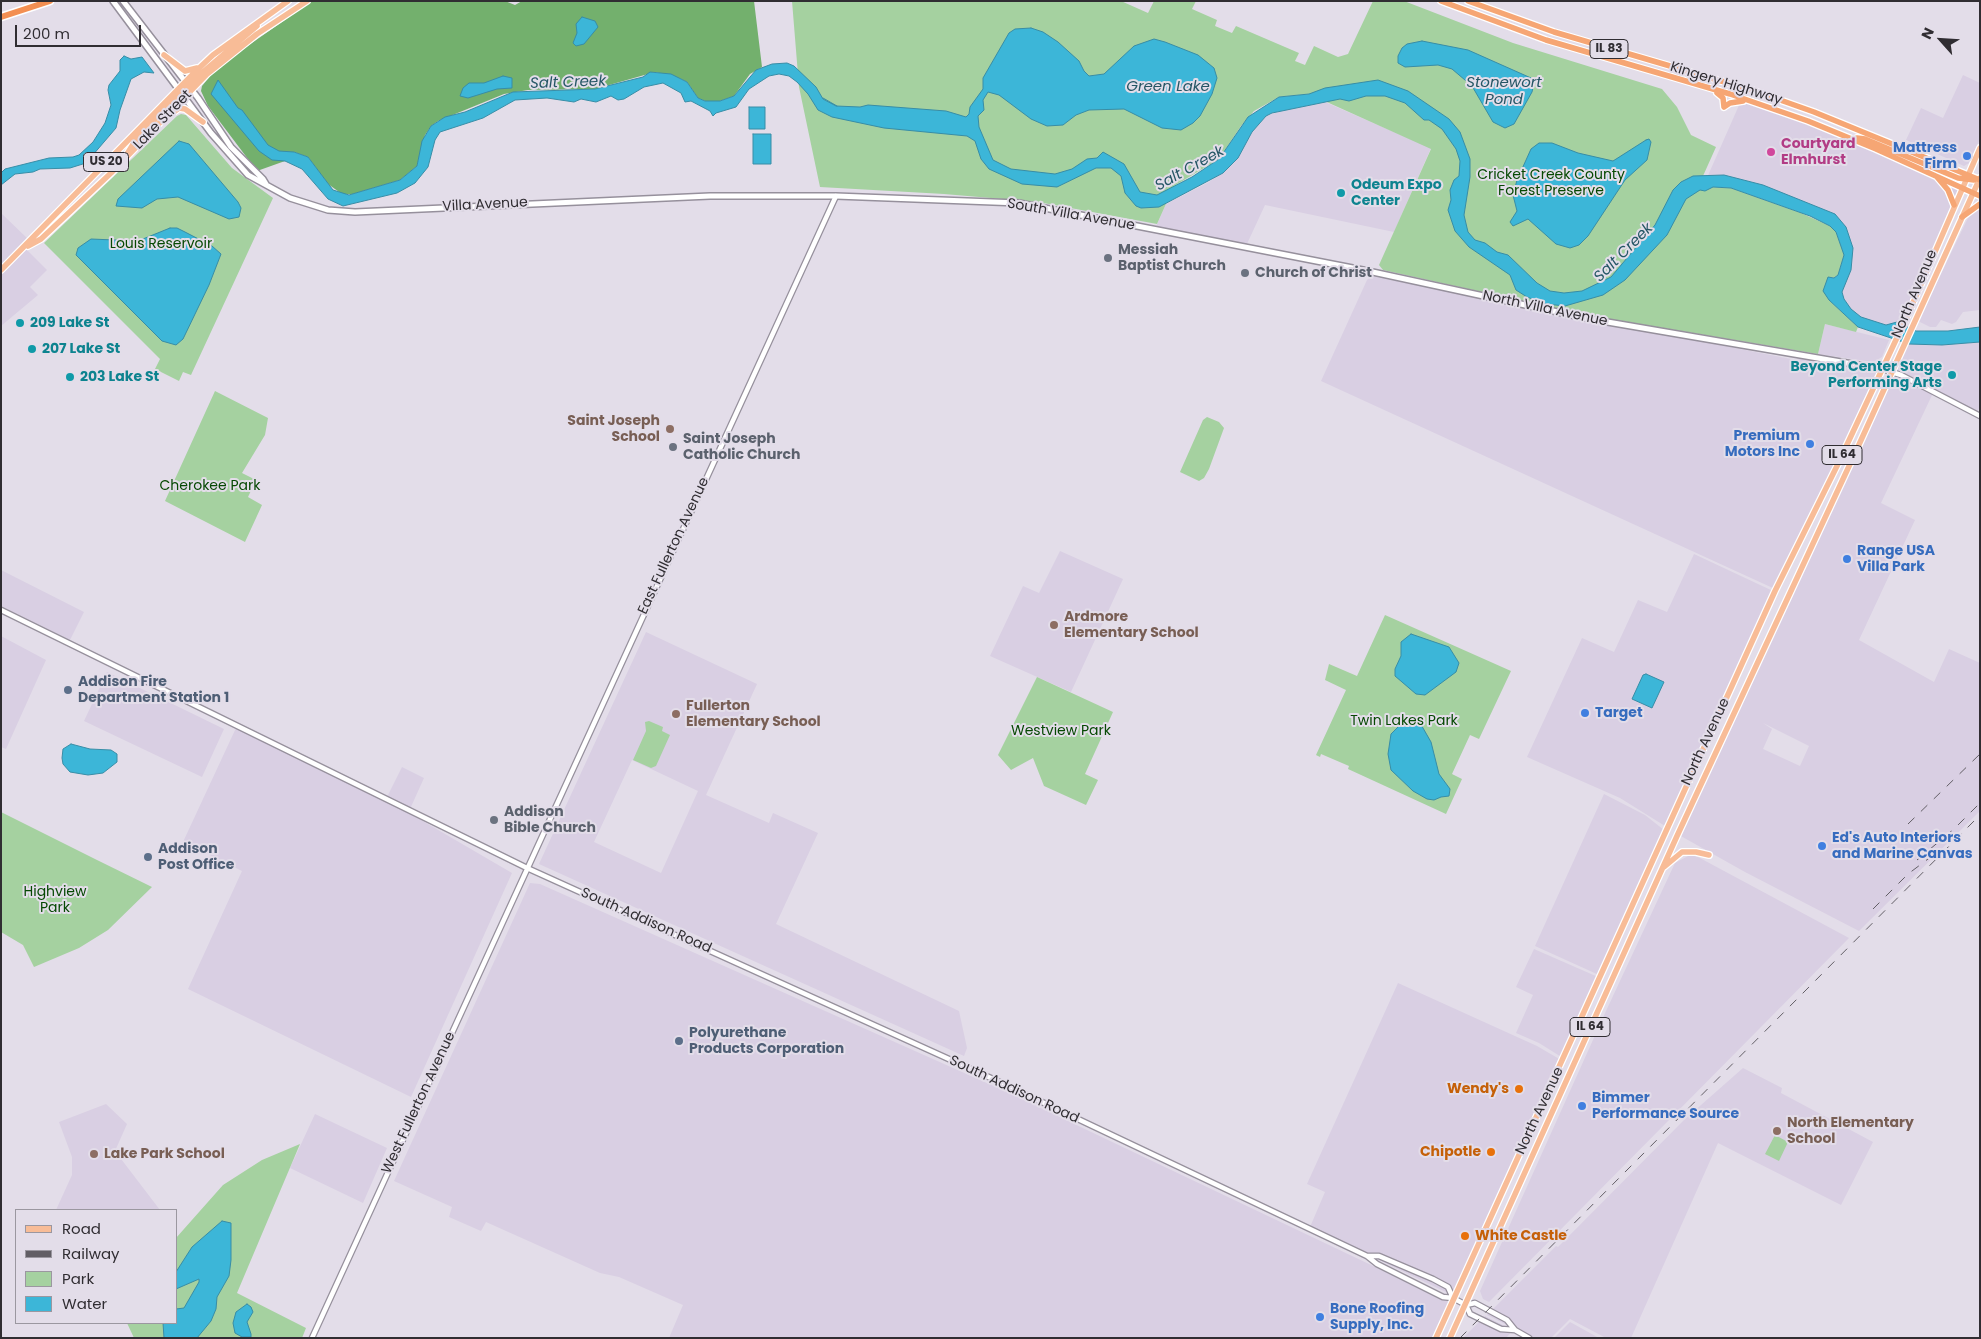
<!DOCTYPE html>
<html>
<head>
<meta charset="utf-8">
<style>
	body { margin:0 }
	#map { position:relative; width:1981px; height:1339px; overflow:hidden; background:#e3dde9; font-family:Poppins,sans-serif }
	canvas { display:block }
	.frame { position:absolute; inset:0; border:2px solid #302d32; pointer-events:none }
	.legend { position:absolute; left:15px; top:1209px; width:162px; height:115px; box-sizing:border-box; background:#e3dde9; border:1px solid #9b97a0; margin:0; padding:6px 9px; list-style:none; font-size:15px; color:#302d32 }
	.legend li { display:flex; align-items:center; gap:10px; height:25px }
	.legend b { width:25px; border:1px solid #9b97a0 }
	.north { position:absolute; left:1916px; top:15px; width:50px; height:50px; -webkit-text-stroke:4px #e3dde9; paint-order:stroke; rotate:296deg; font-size:14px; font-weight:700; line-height:20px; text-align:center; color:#302d32 }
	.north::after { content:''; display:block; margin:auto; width:18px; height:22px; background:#302d32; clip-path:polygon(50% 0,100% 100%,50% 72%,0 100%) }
	.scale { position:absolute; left:15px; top:25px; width:126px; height:22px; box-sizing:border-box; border:2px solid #302d32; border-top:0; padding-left:6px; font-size:15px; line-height:18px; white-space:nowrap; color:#302d32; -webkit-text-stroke:4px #e3dde9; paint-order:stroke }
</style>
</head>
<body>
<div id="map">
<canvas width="1981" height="1339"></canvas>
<div class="frame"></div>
<ul class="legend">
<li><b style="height:6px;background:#f8bc97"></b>Road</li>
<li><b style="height:6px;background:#625e65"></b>Railway</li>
<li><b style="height:14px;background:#a5d1a0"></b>Park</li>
<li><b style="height:14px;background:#3cb6d8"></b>Water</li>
</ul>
<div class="north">N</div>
<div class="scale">200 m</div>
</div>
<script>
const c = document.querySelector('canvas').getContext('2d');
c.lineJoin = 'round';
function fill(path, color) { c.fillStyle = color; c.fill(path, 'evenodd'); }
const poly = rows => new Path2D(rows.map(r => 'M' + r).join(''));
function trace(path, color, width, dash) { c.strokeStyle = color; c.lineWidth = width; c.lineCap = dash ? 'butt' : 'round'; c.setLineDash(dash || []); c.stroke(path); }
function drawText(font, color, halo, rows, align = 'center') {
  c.font = font + ' Poppins,sans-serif'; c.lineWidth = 4; c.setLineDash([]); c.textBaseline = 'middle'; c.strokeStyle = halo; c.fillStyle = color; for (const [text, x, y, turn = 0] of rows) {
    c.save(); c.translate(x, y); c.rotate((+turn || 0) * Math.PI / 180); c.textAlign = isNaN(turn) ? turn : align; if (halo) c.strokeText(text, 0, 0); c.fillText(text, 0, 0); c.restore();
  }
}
fill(poly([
	[1963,75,1980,83,1980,139,1969,163,1964,166,1906,140,1921,108,1943,118],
	[1325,102,1431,148,1394,232,1265,205,1246,246,1155,229,1166,204,1209,182,1234,163,1252,132,1266,116,1281,111],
	[1740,103,1748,103,1846,138,1959,189,1899,326,1890,327,1867,322,1852,313,1840,296,1836,220,1706,180],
	[1980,206,1980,310,1963,312,1956,322,1952,324,1941,320,1936,327,1930,327,1918,321,1968,218],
	[1,213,29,240,1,269],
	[26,249,47,270,30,287,38,295,1,326,1,272],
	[1371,276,1796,360,1798,357,1880,370,1775,589,1321,381,1367,280],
	[1825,324,1889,340,1882,357,1873,362,1818,354],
	[1980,342,1980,406,1977,413,1894,370,1906,343,1942,345],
	[1892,374,1933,393,1881,503,1915,520,1859,640,1934,682,1949,649,1980,663,1980,811,1859,931,1745,872,1679,835],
	[1763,723,1809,746,1800,766,1763,749,1772,729],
	[1060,551,1123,579,1071,692,990,656,1023,586,1039,593],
	[1694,554,1773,591,1665,826,1620,798,1527,757,1582,638,1614,652,1638,600,1667,612],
	[1,570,84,612,70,640,1,606],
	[646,632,757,684,706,795,769,823,773,813,818,833,776,924,959,1011,967,1048,964,1056,539,864],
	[632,760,698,791,661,873,594,842],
	[1,636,46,660,6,749,1,747],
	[107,672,224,729,202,777,84,721],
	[236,728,409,813,512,873,411,1097,188,989,242,871,183,842],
	[402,767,424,778,410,809,387,797],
	[1604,794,1645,815,1664,830,1599,975,1535,946],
	[1690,855,1698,857,1849,938,1489,1302,1483,1299,1480,1291,1606,1011,1675,863],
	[530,883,540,884,1007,1092,1451,1303,1435,1338,669,1338,683,1305,619,1277,600,1273,486,1222,481,1231,449,1217,452,1207,394,1181],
	[1534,949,1598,977,1563,1058,1539,1043,1516,1033,1533,995,1516,987],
	[1398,983,1537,1046,1561,1060,1452,1295,1310,1227,1325,1192,1307,1184],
	[1743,1068,1782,1088,1781,1093,1873,1142,1841,1205,1718,1143,1631,1338,1606,1338,1570,1319,1551,1338,1532,1338,1487,1315,1556,1246,1558,1247,1684,1120],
	[106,1104,127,1124,115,1151,160,1210,56,1210,72,1175,72,1157,59,1122],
	[315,1114,387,1148,363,1203,290,1168],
	[1485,1316,1513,1330,1506,1338,1463,1338],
	[1570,1322,1599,1338,1554,1338]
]), '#d9cfe3');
fill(poly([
	[792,1,1121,1,1148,13,1154,1,1196,1,1192,9,1217,20,1215,26,1232,33,1236,26,1299,53,1295,61,1305,65,1314,46,1338,57,1348,54,1373,1,1404,1,1513,43,1662,89,1677,107,1691,135,1716,147,1703,176,1713,187,1731,188,1801,213,1830,226,1836,232,1844,255,1838,275,1834,278,1832,277,1824,289,1829,300,1858,327,1856,332,1825,324,1818,354,1586,315,1383,270,1379,265,1431,149,1309,94,1279,97,1254,111,1241,126,1219,159,1174,186,1157,224,1038,202,944,194,820,187,799,87],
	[181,114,186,115,232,168,273,198,191,375,183,372,179,381,155,369,160,359,44,243,177,116],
	[215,391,268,418,265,435,242,473,256,480,248,497,262,505,245,542,165,501],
	[1207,417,1219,422,1224,428,1209,469,1204,478,1199,481,1180,472,1203,420],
	[1385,615,1511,671,1479,739,1470,735,1452,774,1462,779,1446,814,1348,769,1349,766,1321,754,1320,757,1316,755,1346,690,1325,680,1329,664,1357,676],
	[1037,677,1113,712,1085,774,1098,780,1086,805,1044,786,1033,758,1011,770,998,755],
	[649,721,663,727,662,731,670,735,656,766,651,768,633,760,646,731,645,722],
	[1,812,97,860,152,887,108,930,79,948,34,967,23,945,1,932],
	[1775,1135,1788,1142,1779,1161,1765,1154],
	[300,1144,237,1293,306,1328,302,1338,134,1338,127,1323,176,1323,176,1238,223,1185,262,1160]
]), '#a5d1a0');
fill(poly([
	[312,1,505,1,515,5,522,1,754,1,762,67,750,74,734,96,720,101,705,101,698,98,687,82,681,79,655,72,595,89,528,90,504,94,438,121,431,126,425,135,417,166,400,180,353,194,342,194,328,184,308,157,294,152,285,161,257,171,208,106,201,91,202,86,211,75,226,61]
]), '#73b06d');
const water = poly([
	[582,17,595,21,598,27,584,44,576,46,573,43,577,33,576,24,582,17],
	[1031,28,1043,32,1058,42,1079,61,1084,71,1089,76,1104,74,1134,46,1154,39,1165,42,1198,55,1214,68,1217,78,1212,94,1200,116,1193,123,1181,130,1162,128,1124,109,1089,110,1076,115,1063,125,1047,126,1031,119,999,95,988,92,983,100,984,110,978,116,979,127,993,160,1011,169,1055,174,1072,169,1087,159,1097,158,1103,152,1124,164,1140,192,1157,195,1192,177,1219,159,1248,117,1279,97,1309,94,1325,88,1378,80,1408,91,1449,119,1460,132,1470,159,1470,177,1464,215,1468,232,1475,240,1485,243,1497,252,1508,255,1537,283,1550,291,1564,293,1582,291,1611,277,1655,225,1673,190,1681,182,1693,176,1724,175,1763,185,1835,214,1846,227,1853,248,1851,270,1842,292,1844,299,1851,309,1861,317,1886,325,1897,322,1916,331,1948,331,1980,327,1980,342,1942,345,1909,344,1858,327,1829,300,1823,291,1828,277,1834,278,1838,275,1844,255,1836,232,1830,226,1810,216,1731,188,1713,187,1705,191,1700,190,1686,199,1667,235,1625,280,1603,295,1565,306,1546,304,1527,297,1516,290,1510,275,1469,247,1455,231,1448,210,1451,200,1450,190,1454,180,1459,176,1460,161,1456,149,1442,129,1429,120,1424,120,1405,103,1385,96,1366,96,1349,101,1340,99,1272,113,1266,116,1252,132,1238,158,1223,173,1159,207,1141,208,1136,206,1125,193,1121,176,1111,168,1096,168,1057,187,1022,184,989,169,981,159,975,141,967,136,884,128,832,117,818,110,808,94,797,82,789,76,779,74,769,76,749,89,736,107,716,113,713,116,710,111,691,101,685,102,681,93,663,83,644,87,624,99,618,100,611,96,596,102,581,99,574,102,547,98,515,100,483,118,440,132,435,140,428,167,415,183,397,193,343,206,328,199,302,169,285,161,272,160,259,151,211,94,218,80,238,108,242,110,268,145,279,151,294,152,308,157,333,190,349,195,400,180,417,166,422,141,431,126,445,117,465,112,513,92,595,89,643,77,650,72,671,74,687,82,698,98,705,101,720,101,734,96,756,70,772,64,787,63,794,66,816,87,823,99,836,106,860,107,868,105,946,111,966,117,969,114,970,107,983,89,983,78,1009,33,1015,29,1031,28],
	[1422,41,1468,50,1531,78,1534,83,1532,92,1514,124,1505,128,1493,122,1472,86,1452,69,1438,65,1405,67,1398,63,1398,56,1402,48,1407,44,1422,41],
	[124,56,131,59,142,57,154,73,144,72,131,79,120,110,116,128,86,163,70,168,40,169,33,172,15,174,1,185,1,173,5,169,49,158,73,157,79,155,93,142,105,123,111,105,108,90,109,85,120,71,120,60,124,56],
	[503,76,512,78,512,88,497,89,468,98,460,96,463,88,469,83,484,83,503,76],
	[749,107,765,107,765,129,749,129,749,107],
	[753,134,771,134,771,164,753,164,753,134],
	[1646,140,1649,139,1651,142,1647,160,1625,180,1588,236,1579,245,1570,248,1556,244,1528,219,1513,226,1510,222,1517,211,1513,195,1517,180,1531,149,1539,143,1552,143,1578,153,1613,161,1646,140],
	[179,141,189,144,238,202,241,208,239,217,229,219,178,197,157,199,142,208,116,206,118,199,179,141],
	[170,228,177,228,185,232,212,246,221,254,209,285,183,339,176,345,162,341,76,255,78,248,91,239,138,241,170,228],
	[1411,634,1449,647,1459,663,1456,672,1425,695,1416,694,1395,676,1395,669,1401,656,1401,642,1411,634],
	[1646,674,1664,682,1652,708,1632,699,1643,675,1646,674],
	[1413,720,1419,721,1431,742,1439,774,1450,789,1449,796,1441,797,1434,800,1427,799,1413,791,1391,770,1388,754,1391,734,1399,726,1413,720],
	[71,744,90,749,111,750,117,754,117,762,103,773,88,775,70,772,63,764,62,758,63,749,71,744],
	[222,1221,231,1223,231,1260,229,1276,217,1297,216,1309,211,1321,197,1338,164,1338,163,1323,176,1323,176,1309,184,1308,199,1282,199,1279,176,1289,176,1272,192,1247,222,1221],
	[247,1304,251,1307,253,1312,247,1322,251,1334,251,1337,242,1337,235,1333,233,1323,236,1312,247,1304]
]);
fill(water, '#3cb6d8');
trace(water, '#388da6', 1);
trace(poly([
	[823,98,837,106]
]), '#388da6', 1);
const tertiary = poly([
	[1882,369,1901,375,1980,416],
	[1,610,527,868,1004,1084,1367,1256,1377,1264,1443,1297,1453,1298,1466,1305,1475,1303,1507,1320,1515,1330,1529,1338],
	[1367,1256,1379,1256,1433,1279,1448,1287,1453,1298],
	[1466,1305,1470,1314,1501,1329,1515,1330],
	[312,1338,836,196]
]);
const secondary = poly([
	[113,1,211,133,248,175,290,198,328,210,355,212,710,196,836,196,1019,203,1368,271,1590,319,1882,369],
	[123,1,198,98,231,147,263,179,266,184]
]);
const primary = poly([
	[164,55,185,71,197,68],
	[186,95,188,87,197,77,257,26],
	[175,111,179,108,185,109,203,122],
	[127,154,137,138,181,92,184,84],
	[28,246,41,239,111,173,207,74,257,34,307,1],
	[1,270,196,71,213,55,288,1],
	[1664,867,1682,852,1696,852,1709,855],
	[1436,1338,1775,591,1837,466,1909,312,1980,148],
	[1450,1338,1677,836,1857,449,1980,178]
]);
const trunk = poly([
	[1441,1,1546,40,1730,94,1808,121,1876,149,1980,196],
	[1468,1,1554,32,1752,90,1814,112,1980,180],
	[1717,93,1723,98,1724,107],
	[1724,107,1730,103,1743,101],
	[1857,138,1865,139,1958,178,1974,180],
	[1937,177,1948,190,1954,205],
	[1962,217,1980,204]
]);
const motorway = poly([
	[1,17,50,1]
]);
trace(tertiary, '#96909c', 7);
trace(secondary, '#96909c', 8);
trace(primary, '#fff', 8);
trace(trunk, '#fff', 8);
trace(motorway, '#fff', 9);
trace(tertiary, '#fff', 4.5);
trace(secondary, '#fff', 5);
trace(primary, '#f8bc97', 5.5);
trace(trunk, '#f6a674', 5.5);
trace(motorway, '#f38f52', 6);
trace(poly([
	[1908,824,1980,754],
	[1917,860,1954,829,1980,803],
	[1873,909,1908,874,1932,856],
	[1460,1338,1980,815]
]), '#625e65', 1, [9, 9]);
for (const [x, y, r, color] of [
	[1771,152,5,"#d1479c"],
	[1967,156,5,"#3f7fe0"],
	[1341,193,5,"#0f9aa8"],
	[1108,258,5,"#6b7280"],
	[1245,273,5,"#6b7280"],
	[20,323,5,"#0f9aa8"],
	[32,349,5,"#0f9aa8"],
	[1952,375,5,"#0f9aa8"],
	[70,377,5,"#0f9aa8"],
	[670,429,5,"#8d6e63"],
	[1810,444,5,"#3f7fe0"],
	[673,447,5,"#6b7280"],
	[1847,559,5,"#3f7fe0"],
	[1054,625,5,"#8d6e63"],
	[68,690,5,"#5c6f8a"],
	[1585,713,5,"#3f7fe0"],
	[676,714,5,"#8d6e63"],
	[494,820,5,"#6b7280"],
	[1822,846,5,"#3f7fe0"],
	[148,857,5,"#5c6f8a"],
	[679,1041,5,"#5c6f8a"],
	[1519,1089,5,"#e8710a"],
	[1582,1106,5,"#3f7fe0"],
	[1777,1131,5,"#8d6e63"],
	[1491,1152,5,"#e8710a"],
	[94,1154,5,"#8d6e63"],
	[1465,1236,5,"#e8710a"],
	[1320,1317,5,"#3f7fe0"]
]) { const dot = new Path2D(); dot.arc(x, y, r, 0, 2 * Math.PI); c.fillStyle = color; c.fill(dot); trace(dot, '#e3dde9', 2); }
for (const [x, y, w] of [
	[1609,49,38],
	[106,162,45],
	[1842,455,40],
	[1590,1027,40]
]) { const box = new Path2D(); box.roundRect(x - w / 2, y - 9.5, w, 19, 4); c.fillStyle = '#e3dde9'; c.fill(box); trace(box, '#302d32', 1); }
drawText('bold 12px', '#302d32', null, [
	["IL 83",1609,49],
	["US 20",106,162],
	["IL 64",1842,455],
	["IL 64",1590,1027]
]);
drawText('14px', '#302d32', '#e3dde9', [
	["Kingery Highway",1726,84,17],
	["Lake Street",163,120,-46],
	["Villa Avenue",485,205,-3],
	["South Villa Avenue",1071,215,10],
	["North Avenue",1915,294,-67],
	["North Villa Avenue",1545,309,12],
	["East Fullerton Avenue",674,546,-65],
	["North Avenue",1706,742,-65],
	["South Addison Road",646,921,24],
	["South Addison Road",1014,1090,25],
	["West Fullerton Avenue",419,1103,-65],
	["North Avenue",1540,1111,-65]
]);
drawText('bold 14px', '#b23c85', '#e3dde9', [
	["Courtyard",1781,144],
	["Elmhurst",1781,160]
], 'left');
drawText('bold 14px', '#366cbe', '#e3dde9', [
	["Mattress",1957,148,"right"],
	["Firm",1957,164,"right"],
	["Premium",1800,436,"right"],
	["Motors Inc",1800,452,"right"],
	["Range USA",1857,551],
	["Villa Park",1857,567],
	["Target",1595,713],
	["Ed's Auto Interiors",1832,838],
	["and Marine Canvas",1832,854],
	["Bimmer",1592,1098],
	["Performance Source",1592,1114],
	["Bone Roofing",1330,1309],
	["Supply, Inc.",1330,1325]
], 'left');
drawText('14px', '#064903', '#e3dde9', [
	["Cricket Creek County",1551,175],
	["Forest Preserve",1551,191],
	["Louis Reservoir",161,244],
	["Cherokee Park",210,486],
	["Twin Lakes Park",1404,721],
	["Westview Park",1061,731],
	["Highview",55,892],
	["Park",55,908]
]);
drawText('bold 14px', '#0d838f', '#e3dde9', [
	["Odeum Expo",1351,185],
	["Center",1351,201],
	["209 Lake St",30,323],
	["207 Lake St",42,349],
	["Beyond Center Stage",1942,367,"right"],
	["Performing Arts",1942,383,"right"],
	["203 Lake St",80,377]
], 'left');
drawText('bold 14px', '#5b616d', '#e3dde9', [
	["Messiah",1118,250],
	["Baptist Church",1118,266],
	["Church of Christ",1255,273],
	["Saint Joseph",683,439],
	["Catholic Church",683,455],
	["Addison",504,812],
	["Bible Church",504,828]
], 'left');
drawText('bold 14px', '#785e54', '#e3dde9', [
	["Saint Joseph",660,421,"right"],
	["School",660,437,"right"],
	["Ardmore",1064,617],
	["Elementary School",1064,633],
	["Fullerton",686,706],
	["Elementary School",686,722],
	["North Elementary",1787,1123],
	["School",1787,1139],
	["Lake Park School",104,1154]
], 'left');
drawText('bold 14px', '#4e5e75', '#e3dde9', [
	["Addison Fire",78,682],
	["Department Station 1",78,698],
	["Addison",158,849],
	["Post Office",158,865],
	["Polyurethane",689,1033],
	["Products Corporation",689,1049]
], 'left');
drawText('bold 14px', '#c56008', '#e3dde9', [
	["Wendy's",1509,1089],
	["Chipotle",1481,1152],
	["White Castle",1475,1236,"left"]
], 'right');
drawText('italic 15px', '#255665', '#e3dde9', [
	["Salt Creek",568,83,-2],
	["Stonewort",1504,83],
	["Pond",1504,100],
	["Green Lake",1168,87],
	["Salt Creek",1190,169,-29],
	["Salt Creek",1624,253,-45]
]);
</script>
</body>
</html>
